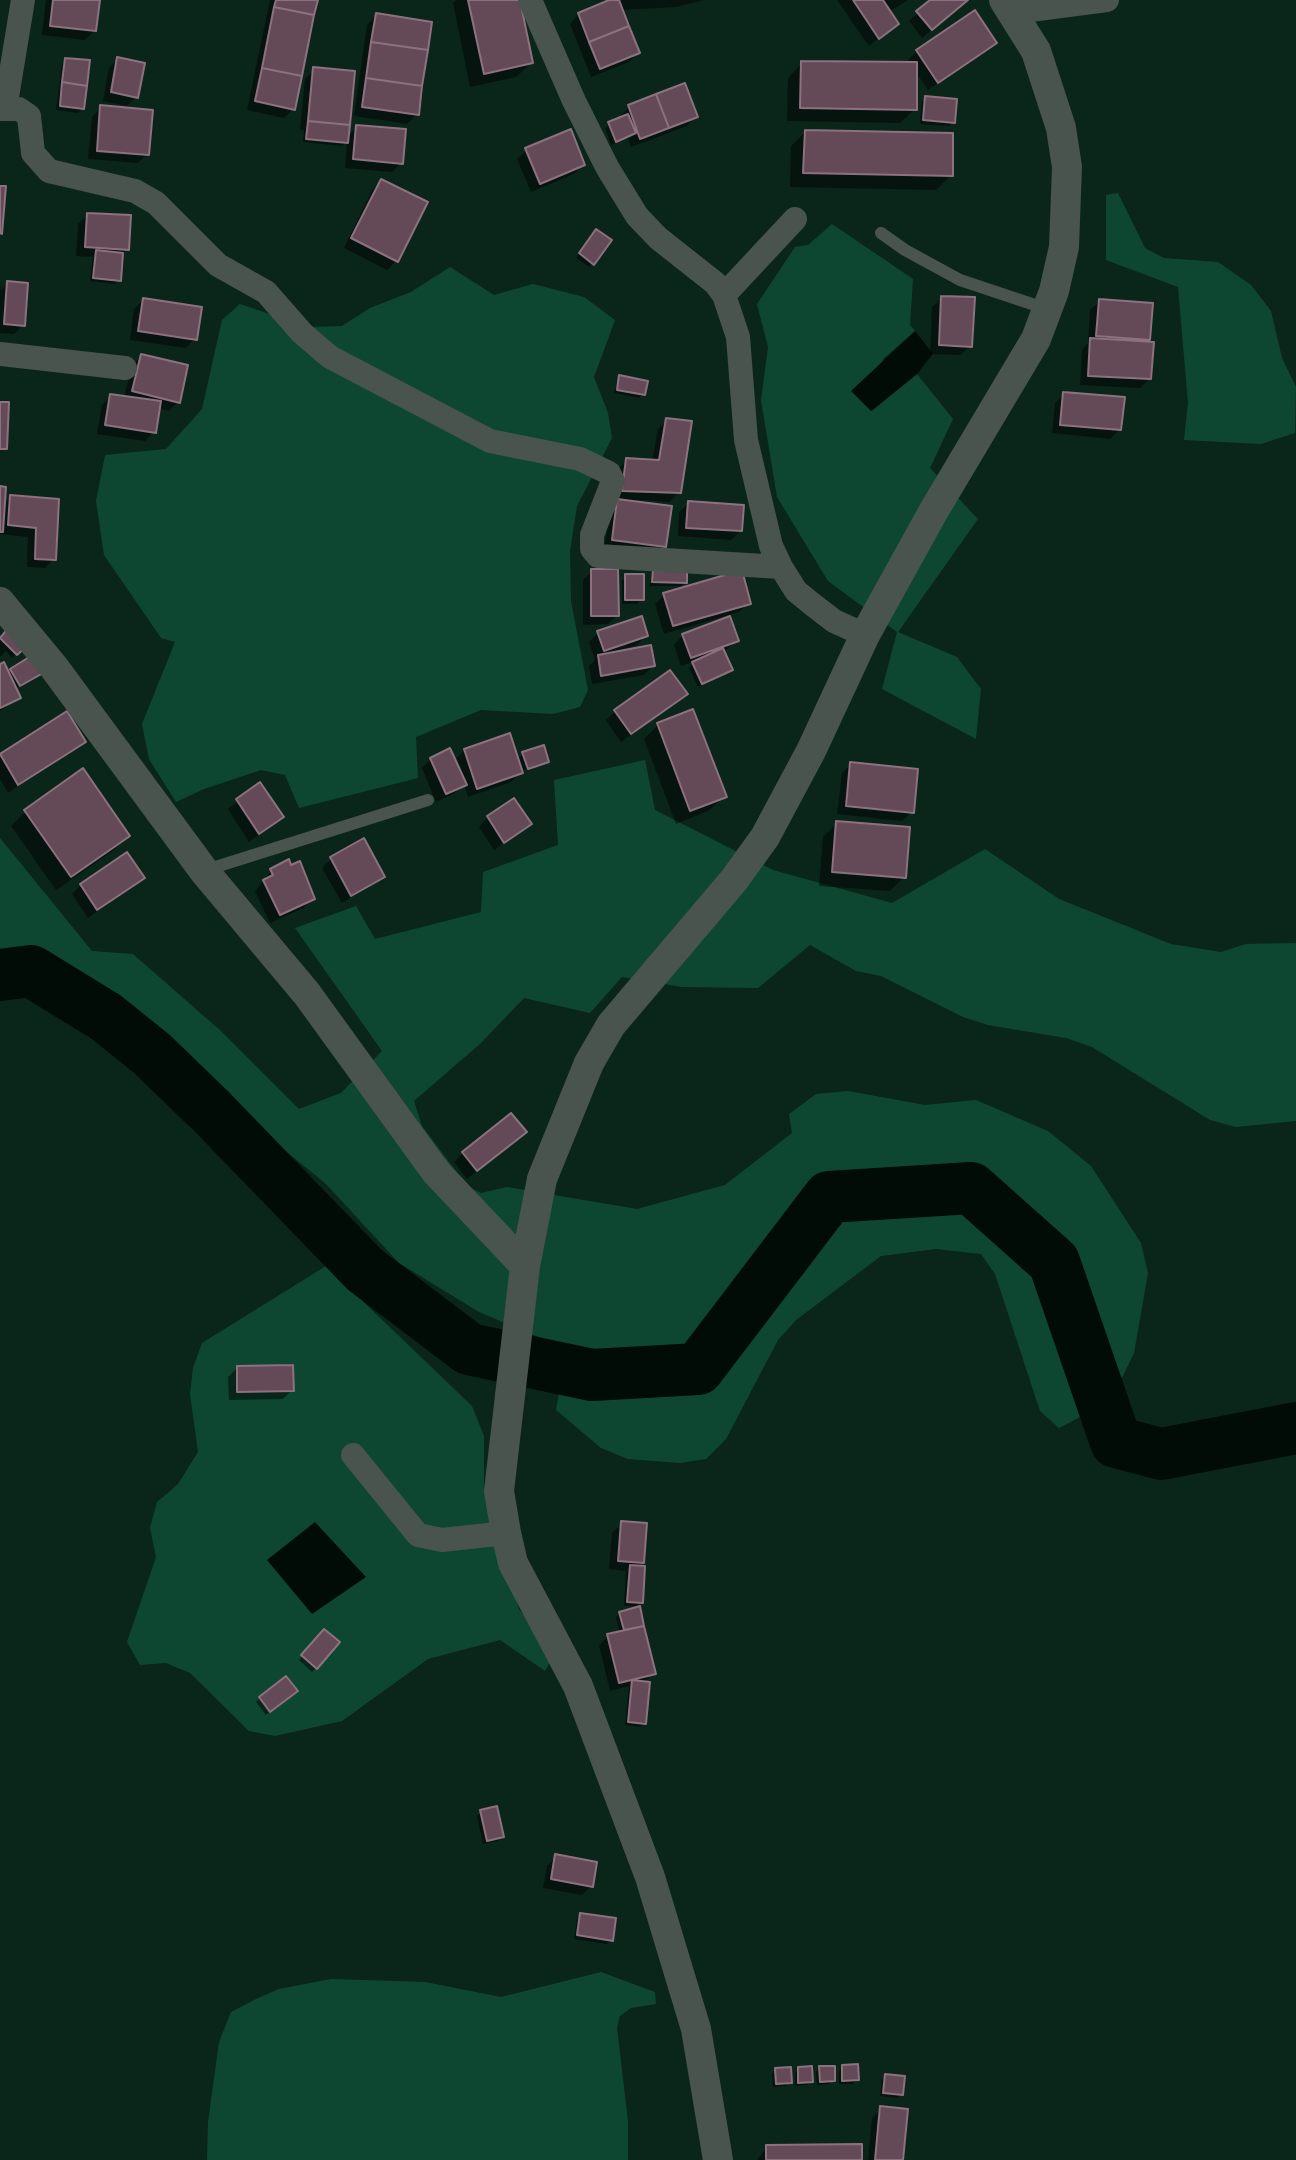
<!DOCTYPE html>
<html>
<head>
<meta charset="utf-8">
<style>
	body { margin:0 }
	canvas { display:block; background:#0a251a }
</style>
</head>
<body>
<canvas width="1296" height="2160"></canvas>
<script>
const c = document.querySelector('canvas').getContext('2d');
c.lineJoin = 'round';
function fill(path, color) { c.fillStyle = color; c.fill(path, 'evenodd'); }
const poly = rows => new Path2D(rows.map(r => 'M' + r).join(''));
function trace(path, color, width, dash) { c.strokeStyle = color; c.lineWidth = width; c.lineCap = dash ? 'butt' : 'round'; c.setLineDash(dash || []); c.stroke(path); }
fill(poly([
	[1118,193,1145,248,1164,258,1218,262,1251,285,1271,311,1282,358,1296,387,1295,433,1261,444,1184,440,1188,403,1178,287,1106,260,1106,195],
	[832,224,913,279,910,325,915,331,883,359,872,411,917,374,953,419,930,468,978,519,898,632,957,657,981,689,976,739,882,689,897,632,828,581,777,497,761,400,768,347,757,304,795,247,808,245],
	[450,267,494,295,533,284,584,297,615,320,594,377,608,413,612,438,577,506,570,551,571,601,588,690,580,707,553,714,481,710,416,737,418,778,299,808,285,775,261,770,204,789,176,802,149,759,142,724,175,642,161,638,104,555,96,501,105,455,166,449,202,409,222,320,240,304,308,327,342,326,370,308,411,292],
	[645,760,655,810,773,870,892,903,985,849,1059,899,1171,944,1221,952,1246,944,1296,943,1296,1121,1236,1127,1210,1120,1092,1047,1066,1038,988,1025,963,1017,881,976,856,971,810,945,758,988,682,987,622,977,590,1013,524,998,481,1043,414,1101,422,1126,468,1187,481,1193,507,1187,637,1209,725,1185,792,1133,789,1114,816,1094,848,1091,925,1105,976,1100,1048,1131,1091,1166,1141,1243,1148,1273,1134,1353,1123,1376,1084,1415,1059,1428,1040,1411,995,1274,981,1254,936,1249,881,1256,796,1320,778,1340,726,1439,706,1459,680,1463,628,1459,601,1448,556,1410,567,1349,479,1312,399,1263,325,1183,257,1128,217,1083,89,993,45,965,0,962,0,838,92,951,133,954,221,1031,299,1109,341,1093,382,1051,295,928,356,906,375,939,481,912,483,872,558,845,554,780],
	[326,1266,472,1406,484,1436,484,1487,519,1609,554,1655,545,1671,500,1640,428,1659,342,1721,275,1736,249,1731,190,1673,166,1663,140,1665,127,1642,156,1557,150,1528,157,1502,178,1484,198,1452,190,1394,193,1368,202,1343],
	[601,1972,655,1992,656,2004,631,2008,620,2016,617,2028,628,2121,628,2160,207,2160,208,2122,219,2042,231,2012,256,1999,279,1989,331,1979,425,1982,501,1997]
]), '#0e4731');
fill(poly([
	[915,331,933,354,917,374,871,411,851,391],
	[315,1522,366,1577,312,1614,267,1560]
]), '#010c06');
fill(poly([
	[46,0,98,0,94,31,85,40,42,35],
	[270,0,316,0,293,109,284,118,247,110],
	[456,0,517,0,531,63,516,77,470,87,453,3],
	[614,0,621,9,621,0,704,0,676,7,621,10,638,53,629,62,591,77,570,24,579,14],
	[837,0,908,0,889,12,897,24,869,46],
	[933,0,967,0,922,38,909,21],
	[376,15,417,114,407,124,354,116,367,25],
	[995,42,928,90,915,71,915,109,900,123,787,121,788,78,802,63,911,64,908,60,917,51],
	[118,59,136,97,127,106,103,101,109,68],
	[66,60,82,109,78,113,56,110,62,64],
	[314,70,347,137,357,127,401,163,392,172,345,168,347,141,342,146,303,142,304,130,300,130,305,79],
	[926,98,953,122,949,126,920,124,922,102],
	[101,107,147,154,138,163,88,159,92,117],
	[629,107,696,116,687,126,631,147,628,138,611,145,605,128,621,119,620,116],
	[805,132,951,175,936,190,790,187,791,146],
	[527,150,583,165,574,174,531,192,517,159],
	[381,181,396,261,387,270,344,248,372,190],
	[87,215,127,249,121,255,119,280,115,284,90,281,93,257,76,256,78,224],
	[592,235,593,263,589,267,576,258],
	[7,283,23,325,14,334,0,333,0,284,1,290],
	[942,298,970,346,961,355,930,354,932,307],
	[143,300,195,339,186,348,130,340,134,309],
	[1100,301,1148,339,1144,343,1149,379,1140,388,1080,385,1082,350,1088,343,1090,310],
	[142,356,178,402,169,411,158,408,154,432,145,441,97,434,102,405,111,396,124,398,132,365],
	[620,377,643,394,639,398,614,393],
	[1064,394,1120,429,1110,439,1052,433,1055,403],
	[667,420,679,492,670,502,637,500,637,503,664,546,655,555,604,548,618,469,627,460,652,461,658,429],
	[0,488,3,504,11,497,57,501,54,559,45,568,27,567,28,537,0,534],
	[689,503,741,530,731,540,678,536,679,512],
	[592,571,617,615,608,624,583,625,583,580],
	[654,572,685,582,681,586,649,586],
	[626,576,642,599,637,604,622,604,622,581],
	[665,594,748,603,739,612,664,634,655,604],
	[8,631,24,646,12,658,6,651,0,657,0,639],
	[598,633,646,635,637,645,620,650,653,666,644,675,592,684,589,666,595,660,589,642],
	[683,635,737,641,723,652,731,669,698,687,689,668,696,661,681,666,674,645],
	[34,657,38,675,15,689,19,697,0,711,0,666,7,674],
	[685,694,621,742,606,720,616,711],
	[66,714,83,742,8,793,0,779,0,757],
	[658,725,724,796,710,810,676,824,644,739],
	[465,750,516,761,523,754,547,761,523,770,511,782,468,797,464,784,455,793,436,802,422,768,431,759,454,761],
	[851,764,912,812,902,821,837,814,842,773],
	[259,785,281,817,249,842,228,809],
	[25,812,128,836,114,850,56,890,11,826],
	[488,817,529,824,494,850,479,827],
	[837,823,904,877,890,891,819,886,823,837],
	[331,859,383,876,342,903,322,868],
	[290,868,312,899,303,908,270,923,255,891,271,871],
	[142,878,88,918,72,894,81,885],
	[515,1141,467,1179,454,1162,463,1153],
	[237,1368,292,1390,283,1399,229,1400,228,1377],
	[622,1524,642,1562,637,1568,641,1602,637,1606,624,1606,626,1571,609,1569,612,1533],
	[638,1609,654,1673,643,1683,644,1723,640,1727,625,1725,629,1686,610,1691,599,1645,608,1636,620,1633,616,1617,620,1613],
	[324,1632,337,1643,312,1672,299,1660],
	[291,1695,266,1715,256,1702,260,1698],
	[481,1812,502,1836,498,1841,483,1844,477,1816],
	[556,1857,591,1886,582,1895,543,1888,547,1866],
	[581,1915,611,1940,607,1944,574,1939,577,1919],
	[843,2067,857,2080,853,2084,839,2084,839,2071],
	[820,2068,833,2080,829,2084,817,2085,816,2072],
	[799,2069,811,2081,807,2085,795,2086,795,2073],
	[776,2070,790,2082,786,2086,773,2087,772,2074],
	[886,2076,902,2094,897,2098,880,2096,882,2080],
	[881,2109,901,2160,868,2160,872,2118],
	[767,2147,860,2160,757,2160]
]), '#0007');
trace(poly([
	[0,975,31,971,106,1017,152,1054,212,1112,365,1270,469,1349,592,1375,698,1369,829,1197,971,1188,1054,1262,1116,1442,1161,1454,1296,1428]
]), '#010c06', 52);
const building = poly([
	[53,0,100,0,96,31,50,26,53,0],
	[276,0,318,0,314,15,274,7,276,0],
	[468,0,520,0,533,63,484,74,468,0],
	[609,0,619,0,629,26,589,42,578,13,609,0],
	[853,0,883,0,899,24,879,39,853,0],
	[930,0,968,0,932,30,916,11,930,0],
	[274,7,314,15,302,76,262,68,274,7],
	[975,10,997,43,938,83,916,50,975,10],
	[376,13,432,22,428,50,371,42,376,13],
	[629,26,640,53,600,69,589,42,629,26],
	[371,42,428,50,422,86,366,78,371,42],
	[117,57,145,63,138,98,111,92,117,57],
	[65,58,90,60,87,86,62,82,65,58],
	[801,61,917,62,917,110,800,108,801,61],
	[313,67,355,71,350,125,308,121,313,67],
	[262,68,302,76,295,110,255,101,262,68],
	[366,78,422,86,419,115,362,107,366,78],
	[62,82,87,86,84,109,60,106,62,82],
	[685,83,698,117,669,128,656,94,685,83],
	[656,94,669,128,640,139,628,105,656,94],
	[925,96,957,99,955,123,923,120,925,96],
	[100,105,153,110,149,155,97,151,100,105],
	[628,114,636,133,616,142,608,122,628,114],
	[308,121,350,125,348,143,306,139,308,121],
	[356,125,406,129,403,164,353,159,356,125],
	[571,129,585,165,540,184,525,148,571,129],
	[805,130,953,133,953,176,803,173,805,130],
	[381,179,428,202,398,262,351,238,381,179],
	[0,186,6,186,2,234,0,233,0,186],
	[87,213,131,215,129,250,85,247,87,213],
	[596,229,612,240,594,265,579,253,596,229],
	[96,250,123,253,121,281,93,278,96,250],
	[7,281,28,283,25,326,4,324,7,281],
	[941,296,975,297,972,347,939,345,941,296],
	[143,298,202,307,197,340,138,331,143,298],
	[1099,299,1153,303,1150,340,1096,336,1099,299],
	[1090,338,1154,342,1151,379,1088,376,1090,338],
	[141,354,188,365,180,403,132,391,141,354],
	[619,375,648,381,645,395,617,390,619,375],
	[1063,392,1125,397,1121,430,1060,425,1063,392],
	[110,394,161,401,156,433,105,425,110,394],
	[0,402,9,402,7,449,0,449,0,402],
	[666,418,692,421,681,493,622,491,626,458,659,460,666,418],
	[0,486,6,487,3,532,0,532,0,486],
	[10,495,59,499,56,560,35,559,36,528,8,525,10,495],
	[617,499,672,506,666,547,612,540,617,499],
	[688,501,744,505,742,531,686,528,688,501],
	[591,569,618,569,619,616,591,616,591,569],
	[653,570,687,571,687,583,652,582,653,570],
	[742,570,751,604,673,626,663,593,742,570],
	[625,574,644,574,644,600,625,600,625,574],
	[642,616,648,636,604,651,597,631,642,616],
	[730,616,739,641,691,658,682,634,730,616],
	[8,628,27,646,17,655,0,638,8,628],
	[651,645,655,666,601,676,598,655,651,645],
	[723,648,733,670,702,684,692,662,723,648],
	[34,654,45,672,20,686,10,669,34,654],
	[4,662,21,698,0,708,0,664,4,662],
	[670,670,688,694,631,734,614,710,670,670],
	[693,709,727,797,690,811,657,723,693,709],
	[67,711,86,742,18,785,0,754,67,711],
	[510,733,523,773,477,789,464,749,510,733],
	[544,745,549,762,528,769,522,752,544,745],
	[450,748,467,785,446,794,430,758,450,748],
	[850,762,918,769,914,813,846,806,850,762],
	[83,768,130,836,71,877,24,810,83,768],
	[260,782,284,817,259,834,236,799,260,782],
	[514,798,532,824,504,843,487,816,514,798],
	[836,821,910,827,906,878,832,872,836,821],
	[364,838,385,877,351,896,330,857,364,838],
	[127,852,145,878,97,910,80,884,127,852],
	[289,859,291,865,300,861,315,899,280,915,263,880,273,875,270,869,289,859],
	[511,1113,527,1132,477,1171,462,1152,511,1113],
	[293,1365,294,1391,237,1392,237,1366,293,1365],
	[621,1521,647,1523,644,1563,618,1561,621,1521],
	[630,1565,645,1566,643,1603,627,1602,630,1565],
	[640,1606,644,1626,624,1630,619,1612,640,1606],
	[644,1626,656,1674,619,1683,607,1634,644,1626],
	[324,1629,340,1642,317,1669,301,1655,324,1629],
	[286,1676,298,1691,270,1712,259,1697,286,1676],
	[632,1680,650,1682,646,1724,628,1722,632,1680],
	[497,1806,504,1837,487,1841,480,1810,497,1806],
	[555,1854,597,1862,593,1887,551,1879,555,1854],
	[580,1913,616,1918,613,1941,577,1935,580,1913],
	[858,2064,859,2080,842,2081,842,2065,858,2064],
	[812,2066,813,2082,798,2083,798,2067,812,2066],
	[819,2066,835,2066,835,2081,820,2082,819,2066],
	[791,2067,792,2083,776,2084,775,2068,791,2067],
	[885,2074,905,2076,903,2095,883,2093,885,2074],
	[880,2106,908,2109,903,2160,875,2160,880,2106],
	[862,2144,862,2160,766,2160,766,2145,862,2144]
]);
fill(building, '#644956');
trace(building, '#8d717e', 2);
trace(poly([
	[881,233,905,250,960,280,1047,309],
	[206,870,428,800]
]), '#48544d', 12);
trace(poly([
	[530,0,574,101,607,167,637,216,658,238,715,283,724,295,738,337,746,440,771,546,781,567,796,591,812,604,834,621,865,635],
	[1015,12,1107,0],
	[0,109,19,109,29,116,33,153,49,171,135,191,156,203,218,265,266,292,302,333,330,357,490,441,580,459,609,473,613,481,592,535,592,549,598,556,781,567],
	[5,109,23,0],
	[724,295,795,219],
	[0,354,125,368],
	[353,1455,418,1535,442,1540,506,1533]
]), '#48544d', 24);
trace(poly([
	[0,602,53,666,204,871,307,994,436,1172,525,1266],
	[718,2160,696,2029,650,1877,578,1686,513,1563,506,1533,499,1491,525,1266,542,1179,589,1063,611,1025,734,880,765,837,811,751,865,635,933,512,1036,339,1054,291,1064,247,1067,167,1061,128,1036,51,1004,0]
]), '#48544d', 30);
</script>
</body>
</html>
